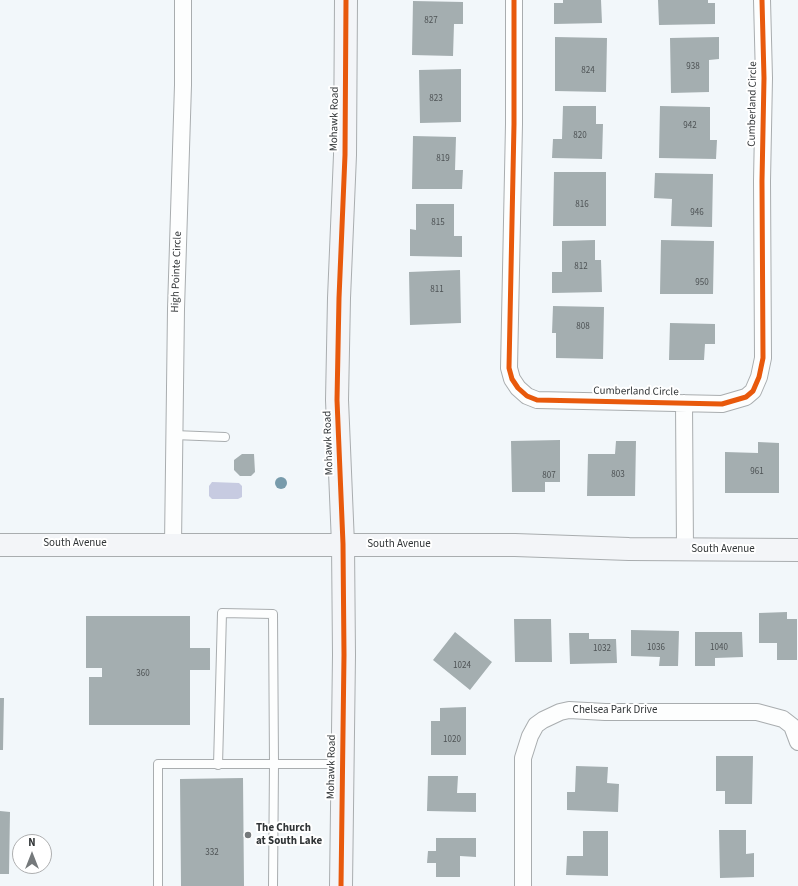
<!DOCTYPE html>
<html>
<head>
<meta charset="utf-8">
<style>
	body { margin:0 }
	#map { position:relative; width:798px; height:886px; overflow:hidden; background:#f2f7fa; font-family:"Source Sans 3",sans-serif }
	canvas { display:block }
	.north { position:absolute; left:12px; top:834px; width:40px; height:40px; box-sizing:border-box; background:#fff; border:1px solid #adaeaf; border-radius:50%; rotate:0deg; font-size:11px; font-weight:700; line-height:16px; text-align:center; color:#313537 }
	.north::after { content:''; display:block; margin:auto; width:14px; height:18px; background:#75797b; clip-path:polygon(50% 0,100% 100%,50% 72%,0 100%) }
</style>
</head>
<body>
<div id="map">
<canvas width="798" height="886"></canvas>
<div class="north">N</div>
</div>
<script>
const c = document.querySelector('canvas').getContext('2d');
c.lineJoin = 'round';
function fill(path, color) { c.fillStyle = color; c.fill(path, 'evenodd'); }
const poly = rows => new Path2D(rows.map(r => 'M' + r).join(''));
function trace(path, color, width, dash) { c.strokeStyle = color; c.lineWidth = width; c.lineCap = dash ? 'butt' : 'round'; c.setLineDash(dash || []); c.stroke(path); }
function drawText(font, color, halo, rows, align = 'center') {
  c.font = font + ' "Source Sans 3",sans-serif'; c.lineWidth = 4; c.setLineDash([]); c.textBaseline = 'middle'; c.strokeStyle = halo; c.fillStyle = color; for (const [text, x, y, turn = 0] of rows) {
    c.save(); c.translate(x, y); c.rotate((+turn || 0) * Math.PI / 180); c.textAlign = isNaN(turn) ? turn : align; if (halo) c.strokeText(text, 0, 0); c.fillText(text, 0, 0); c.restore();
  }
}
fill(poly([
	[212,482,239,483,242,486,242,497,238,499,212,499,209,496,209,486]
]), '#c7cbe1');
fill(poly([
	[563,0,601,0,602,23,554,24,554,3,563,3],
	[658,0,708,0,708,3,715,3,715,24,659,25],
	[413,1,463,2,463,24,454,24,453,56,412,55],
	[555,37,607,38,606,92,555,91],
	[719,37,719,59,709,60,709,92,671,93,670,38],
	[461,69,461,122,420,123,419,70],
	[563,106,596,106,596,124,603,124,602,159,552,158,553,139,562,139],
	[660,106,710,107,710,140,717,140,716,159,659,158],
	[413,136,456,137,455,170,463,170,462,189,412,189],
	[554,172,606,172,606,226,553,226],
	[655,173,713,174,712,227,671,226,672,199,654,198],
	[416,204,454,204,454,236,462,236,462,257,410,256,410,229,416,230],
	[595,240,595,260,601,260,602,292,552,293,552,272,562,272,562,241],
	[661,240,714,241,713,294,660,294],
	[460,270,461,323,410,325,409,272],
	[553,306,604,307,603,359,556,358,556,333,552,333],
	[670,323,715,324,715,344,705,344,704,360,669,360],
	[560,440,560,482,545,482,545,492,512,492,511,441],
	[616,441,636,441,635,496,587,496,588,454,615,454],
	[758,442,779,443,779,493,725,493,725,452,758,453],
	[242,454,254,454,255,472,251,476,240,476,234,470,234,460],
	[787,612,787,619,797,619,797,660,777,660,777,643,759,643,759,613],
	[86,616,190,616,190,648,210,648,210,670,190,670,190,725,89,725,89,677,102,677,102,668,86,668],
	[514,619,551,619,552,662,515,662],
	[631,630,679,631,678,666,659,666,660,657,631,656],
	[455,632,492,662,470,690,433,660],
	[695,632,742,632,743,657,715,658,715,666,695,666],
	[569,633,589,633,589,639,616,639,617,663,570,664],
	[0,698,4,698,3,750,0,750],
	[466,707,466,755,431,755,431,721,440,721,440,708],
	[716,756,753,756,752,804,725,804,725,791,716,791],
	[576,766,608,767,607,783,619,784,618,812,567,810,567,792,575,792],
	[428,776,458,776,457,793,476,793,476,812,427,811],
	[243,778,244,886,181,886,180,779],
	[0,811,10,812,9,874,0,874],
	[719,830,746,830,746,854,754,853,754,877,720,878],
	[583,831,608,831,608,876,566,875,567,856,583,856],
	[436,838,476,838,476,857,460,856,460,877,436,877,436,863,427,863,428,851,436,851]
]), '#a4aeb0');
const lane = poly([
	[174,435,225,437],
	[218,765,222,613,273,614,274,764,273,886],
	[158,886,158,764,341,764]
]);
const street = poly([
	[514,0,514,124,509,368,512,379,518,388,527,396,537,400,722,404,746,397,753,391,759,377,763,358,762,181,764,78,762,0],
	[684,403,685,550],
	[173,544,176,309,183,85,183,0],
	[523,886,523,758,530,736,536,725,543,720,560,712,569,710,605,712,757,712,783,719,792,726,798,742]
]);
const secondary = poly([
	[0,545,515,545,629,549,798,550],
	[341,886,344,655,343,544,337,400,339,298,345,155,346,0]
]);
trace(lane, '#a9adaf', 10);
trace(street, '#a9adaf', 18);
trace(secondary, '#a9adaf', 24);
trace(lane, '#fdfefe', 8);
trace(street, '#fdfefe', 16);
trace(secondary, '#f3f5f8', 22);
trace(poly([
	[514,0,514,124,509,368,512,379,518,388,527,396,537,400,722,404,746,397,753,391,759,377,763,358,762,181,764,78,762,0],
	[341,886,344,655,343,544,337,400,339,298,345,155,346,0]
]), '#e8590c', 5);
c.fillStyle = '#789bab';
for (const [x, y] of [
	[281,483]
]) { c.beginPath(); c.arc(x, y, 6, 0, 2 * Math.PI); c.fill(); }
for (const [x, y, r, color] of [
	[248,835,4,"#75797b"]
]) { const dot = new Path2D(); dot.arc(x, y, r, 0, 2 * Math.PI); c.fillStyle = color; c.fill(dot); trace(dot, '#fff', 1.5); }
drawText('9px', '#4e5355', null, [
	["827",431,21],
	["938",693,67],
	["824",588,71],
	["823",436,99],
	["942",690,126],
	["820",580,136],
	["819",443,159],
	["816",582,205],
	["946",697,213],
	["815",438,223],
	["812",581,267],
	["950",702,283],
	["811",437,290],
	["808",583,327],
	["961",757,472],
	["803",618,475],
	["807",549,476],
	["1036",656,648],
	["1040",719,648],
	["1032",602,649],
	["1024",462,666],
	["360",143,674],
	["1020",452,740],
	["332",212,853]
]);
drawText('11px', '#313537', '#fff', [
	["Cumberland Circle",753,104,-89],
	["Mohawk Road",335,119,-89],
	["High Pointe Circle",177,272,-88],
	["Cumberland Circle",636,392,1],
	["Mohawk Road",329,443,-92],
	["South Avenue",75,544],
	["South Avenue",399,545],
	["South Avenue",723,550],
	["Chelsea Park Drive",615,711],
	["Mohawk Road",332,767,-89]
]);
drawText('bold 11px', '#313537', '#fff', [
	["The Church",256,829],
	["at South Lake",256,842]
], 'left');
</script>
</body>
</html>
